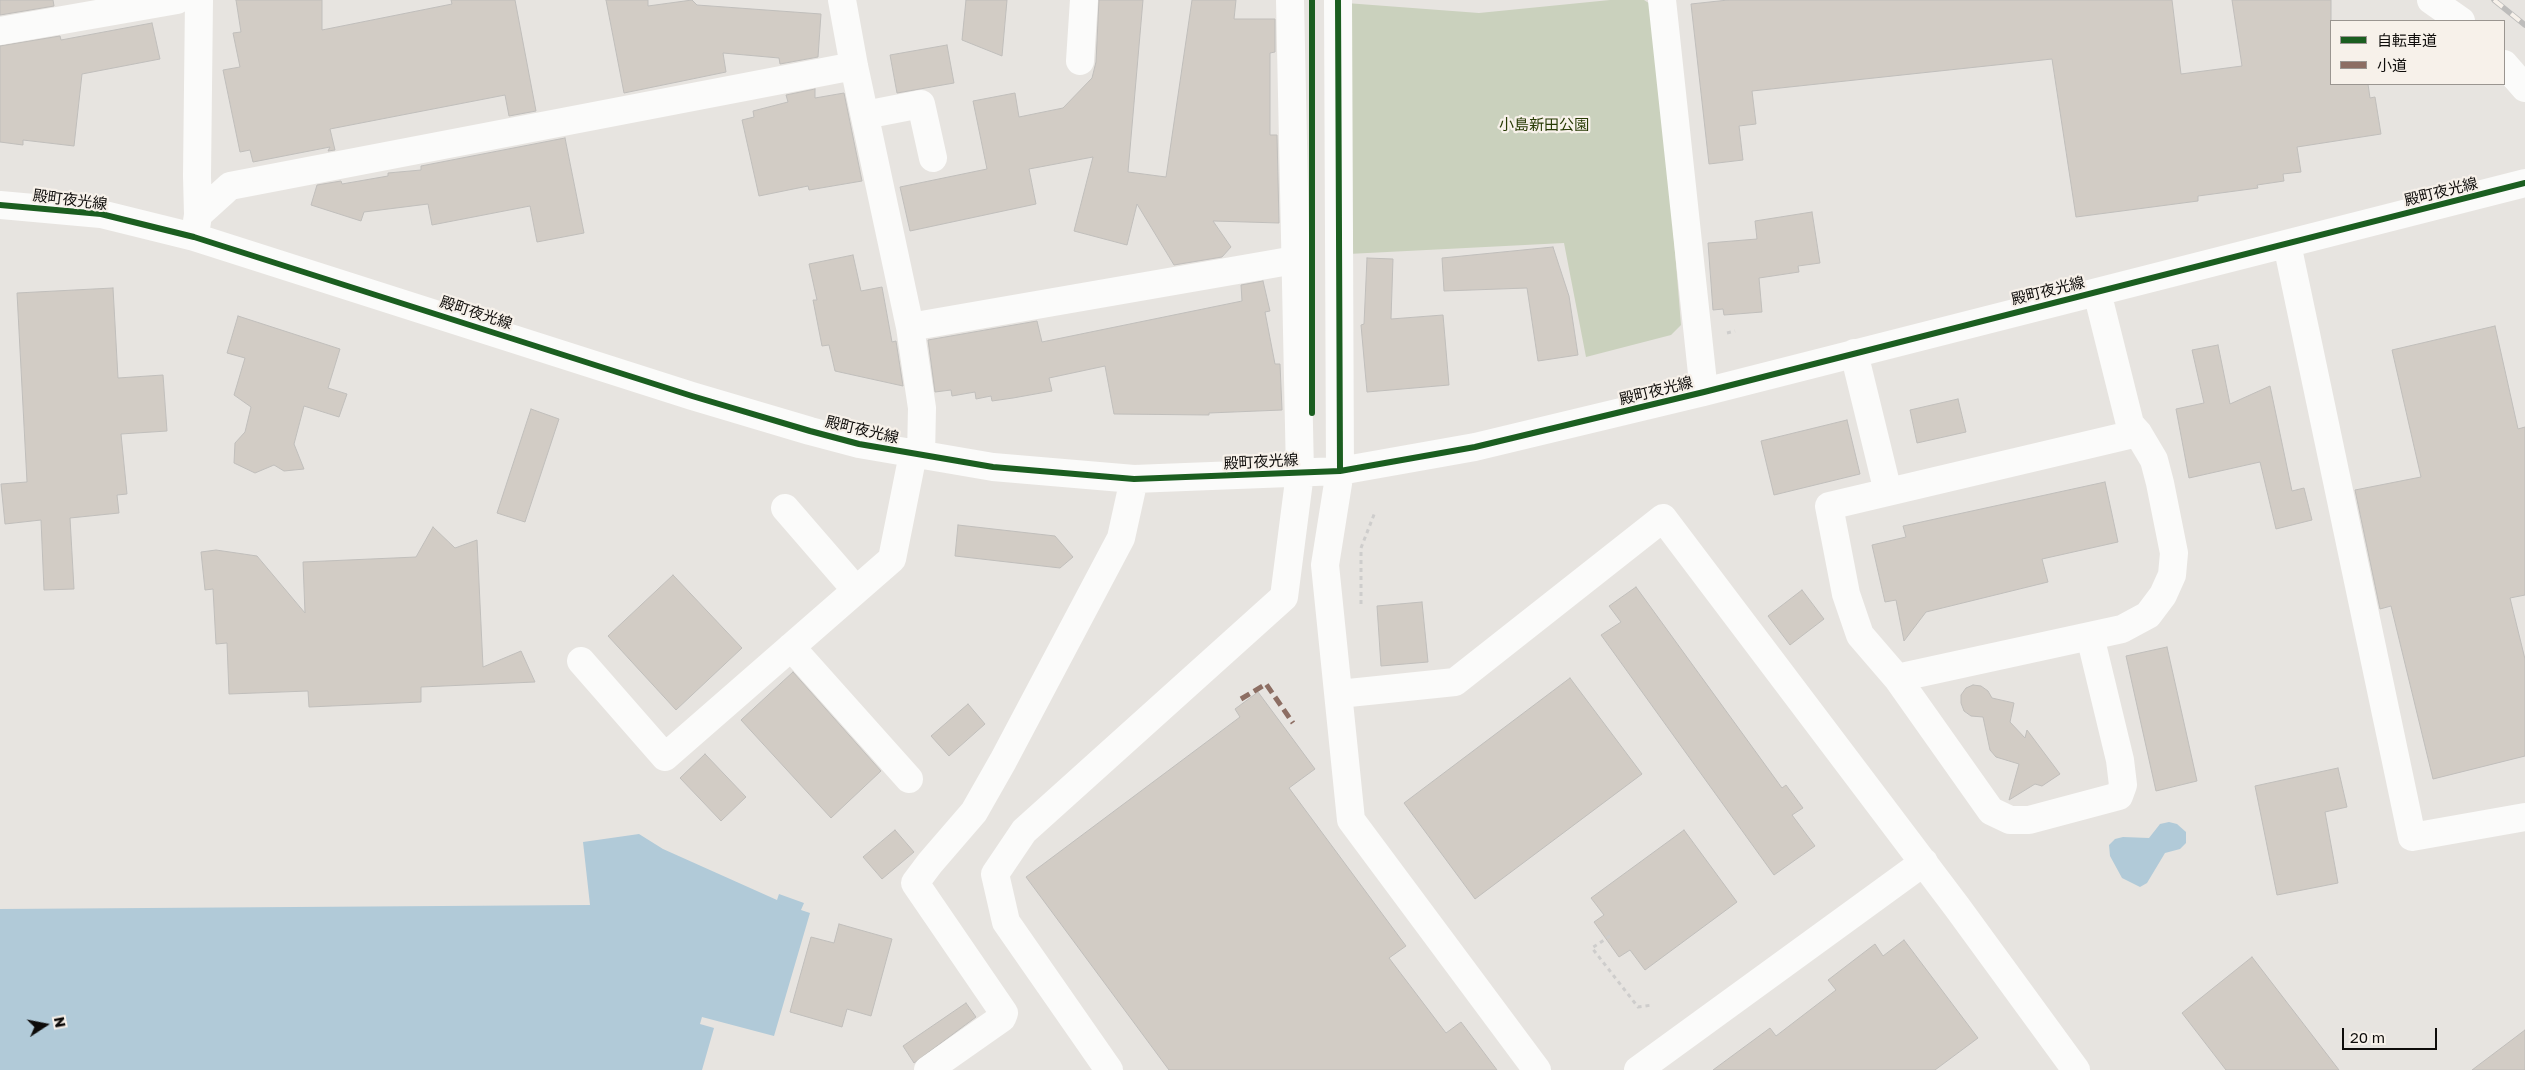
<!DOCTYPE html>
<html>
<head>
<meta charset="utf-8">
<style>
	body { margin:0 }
	#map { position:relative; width:2525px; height:1070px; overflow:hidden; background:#e7e4e0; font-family:"Golos Text","Noto Sans JP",sans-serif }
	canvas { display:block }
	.legend { position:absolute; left:2330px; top:20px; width:175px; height:65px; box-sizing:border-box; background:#f7f1ea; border:1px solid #9a9590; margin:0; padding:6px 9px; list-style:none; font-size:15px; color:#0e0c0a }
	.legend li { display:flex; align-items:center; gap:10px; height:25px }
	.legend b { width:25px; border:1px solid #9a9590 }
	.north { position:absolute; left:20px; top:1000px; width:50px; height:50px; -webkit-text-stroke:4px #f7f1ea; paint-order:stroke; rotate:79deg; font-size:14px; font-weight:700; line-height:20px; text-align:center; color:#0e0c0a }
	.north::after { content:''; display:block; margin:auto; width:18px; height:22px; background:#0e0c0a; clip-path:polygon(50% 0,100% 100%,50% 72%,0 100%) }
	.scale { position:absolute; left:2342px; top:1028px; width:95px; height:22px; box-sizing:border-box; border:2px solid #0e0c0a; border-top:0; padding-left:6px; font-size:15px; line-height:18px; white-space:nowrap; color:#0e0c0a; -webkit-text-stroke:4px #f7f1ea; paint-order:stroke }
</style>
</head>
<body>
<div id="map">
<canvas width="2525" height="1070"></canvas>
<ul class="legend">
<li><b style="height:6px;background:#1b5e20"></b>自転車道</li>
<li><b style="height:6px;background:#8d6e63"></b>小道</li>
</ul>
<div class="north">N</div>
<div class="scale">20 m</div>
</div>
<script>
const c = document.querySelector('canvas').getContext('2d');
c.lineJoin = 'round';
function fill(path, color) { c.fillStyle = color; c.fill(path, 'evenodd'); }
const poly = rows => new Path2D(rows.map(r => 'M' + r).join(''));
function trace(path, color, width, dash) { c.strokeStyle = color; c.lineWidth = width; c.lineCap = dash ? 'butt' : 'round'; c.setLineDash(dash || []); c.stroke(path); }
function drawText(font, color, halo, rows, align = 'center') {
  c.font = font + ' "Golos Text","Noto Sans JP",sans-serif'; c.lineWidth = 4.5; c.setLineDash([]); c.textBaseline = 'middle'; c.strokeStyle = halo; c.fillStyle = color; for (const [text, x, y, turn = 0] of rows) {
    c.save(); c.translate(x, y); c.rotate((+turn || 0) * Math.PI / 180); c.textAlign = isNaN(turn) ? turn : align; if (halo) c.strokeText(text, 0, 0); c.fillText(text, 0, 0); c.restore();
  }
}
fill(poly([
	[1610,0,1644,0,1655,7,1681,325,1671,335,1586,357,1564,243,1348,254,1346,3,1479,13]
]), '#cad1bd');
fill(poly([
	[2169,822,2177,824,2186,832,2186,843,2180,849,2165,853,2147,883,2140,887,2122,878,2110,856,2109,845,2115,839,2123,837,2149,838,2160,824],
	[639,834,663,849,777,900,779,894,804,903,801,910,810,913,774,1036,702,1017,700,1024,714,1028,702,1070,0,1070,0,909,590,905,583,842]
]), '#b1cad8');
const building = poly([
	[0,0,53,0,54,6,0,15,0,0],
	[236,0,322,0,322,30,452,4,451,0,515,0,536,111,509,116,505,95,330,129,335,150,328,151,330,147,253,162,250,150,240,152,223,70,240,67,233,33,241,32,236,0],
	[606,0,648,0,648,6,692,0,697,5,821,14,818,57,780,64,779,58,723,53,726,72,624,93,606,0],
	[966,0,1007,0,1002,56,962,40,966,0],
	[1099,0,1143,0,1128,172,1166,177,1192,0,1236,0,1234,19,1275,19,1275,52,1270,53,1270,135,1277,135,1279,223,1213,221,1231,247,1222,257,1174,265,1137,204,1127,245,1074,231,1093,157,1029,169,1036,204,910,231,900,187,987,169,973,101,1015,93,1019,117,1063,108,1092,78,1096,62,1099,0],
	[1728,0,2172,0,2181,74,2242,66,2232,0,2331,0,2331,84,2368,84,2370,98,2375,97,2381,134,2297,147,2301,172,2283,174,2284,181,2257,185,2258,188,2198,196,2198,201,2076,217,2052,59,1752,91,1756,124,1739,126,1743,160,1709,164,1691,4,1728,0],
	[152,23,160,59,82,74,74,146,23,140,23,145,0,142,0,46,60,36,61,40,152,23],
	[947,45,954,83,897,93,890,55,947,45],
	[815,89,815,98,844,93,862,181,809,190,808,186,759,196,742,120,754,117,753,111,788,102,786,95,815,89],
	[565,138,584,233,537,242,530,206,432,225,428,204,364,212,361,221,311,205,317,185,341,181,342,184,388,176,388,173,421,170,421,166,565,138],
	[1812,212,1820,263,1798,266,1799,272,1759,278,1762,312,1724,315,1723,309,1713,310,1708,243,1757,239,1755,221,1812,212],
	[1553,247,1569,296,1578,355,1538,361,1527,288,1444,291,1442,258,1553,247],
	[853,255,861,291,882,287,892,342,896,341,903,386,835,371,829,345,822,346,813,300,817,300,809,264,853,255],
	[1367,258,1393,259,1391,319,1443,315,1449,385,1367,392,1361,325,1364,324,1367,258],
	[1263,281,1270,311,1265,312,1275,364,1280,364,1282,410,1209,413,1209,415,1114,414,1105,366,1049,378,1052,391,1013,398,992,401,991,396,976,399,975,392,952,396,951,390,935,392,928,340,1037,321,1042,342,1242,301,1241,285,1263,281],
	[113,288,118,378,163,375,167,431,121,434,127,494,117,495,119,513,70,518,74,589,44,590,41,520,5,524,1,484,27,482,17,293,113,288],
	[238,316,340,349,328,388,347,394,339,417,304,406,294,444,304,469,284,471,274,465,255,473,234,463,235,443,245,432,251,407,234,395,245,358,227,353,238,316],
	[2495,326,2518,429,2525,427,2525,595,2510,598,2525,659,2525,756,2433,779,2391,606,2380,609,2355,490,2421,477,2392,350,2495,326],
	[2218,345,2230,404,2270,386,2292,491,2304,488,2312,520,2276,529,2260,462,2189,478,2176,409,2204,403,2192,350,2218,345],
	[1958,399,1966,432,1917,443,1910,410,1958,399],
	[531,409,559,419,525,522,497,513,531,409],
	[1847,420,1860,474,1774,495,1761,441,1847,420],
	[2105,482,2118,542,2042,559,2048,582,1926,612,1904,641,1896,600,1885,602,1872,545,1906,537,1903,526,2105,482],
	[958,525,1055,536,1073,557,1060,568,955,556,958,525],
	[433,527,455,548,477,540,483,667,521,651,535,682,421,687,421,702,309,707,308,691,229,694,227,643,216,644,213,589,205,590,201,552,216,550,257,556,305,613,303,562,416,557,433,527],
	[673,575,742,648,676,710,608,636,673,575],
	[1636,587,1782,788,1786,785,1803,808,1792,815,1815,846,1774,875,1601,635,1621,622,1609,606,1636,587],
	[1802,590,1824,619,1790,645,1768,616,1802,590],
	[1422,602,1428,662,1381,666,1377,606,1422,602],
	[2167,647,2197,781,2156,791,2126,656,2167,647],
	[793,672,881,771,831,818,741,720,793,672],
	[1570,678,1642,774,1475,899,1404,803,1570,678],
	[1973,685,1981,686,1988,691,1992,698,2014,703,2010,722,2025,738,2027,730,2060,774,2042,786,2035,784,2009,800,2019,764,1996,757,1990,750,1983,717,1971,716,1964,711,1961,703,1961,695,1966,688,1973,685],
	[1258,692,1315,769,1289,788,1406,946,1389,958,1446,1033,1461,1022,1497,1070,1169,1070,1026,877,1240,717,1235,709,1258,692],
	[968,704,985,724,949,756,931,736,968,704],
	[705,754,746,797,721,821,680,778,705,754],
	[2338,768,2347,807,2325,812,2338,883,2277,895,2255,786,2338,768],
	[895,830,914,852,882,879,863,857,895,830],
	[1684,830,1737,902,1645,970,1630,950,1619,957,1594,922,1604,915,1591,898,1684,830],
	[839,924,892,939,871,1016,847,1009,842,1027,790,1012,811,937,834,943,839,924],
	[1904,940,1978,1038,1935,1070,1713,1070,1770,1028,1776,1036,1836,990,1828,980,1875,944,1883,956,1904,940],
	[2252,957,2339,1070,2226,1070,2182,1013,2252,957],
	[966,1003,976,1017,914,1063,903,1046,966,1003],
	[2525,1030,2525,1070,2472,1070,2525,1030]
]);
fill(building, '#d2ccc5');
trace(building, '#c0bebb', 1);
trace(poly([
	[1727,333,1735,331],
	[1361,604,1361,548,1375,512],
	[1610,936,1592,948,1638,1007,1652,1005]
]), '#cecdcc', 3, [4, 4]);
trace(poly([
	[842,0,854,66,910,327,922,408,921,456],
	[1338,0,1340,471,1325,565,1351,820,1537,1070],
	[1662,0,1704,392],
	[2431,0,2461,21],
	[0,31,177,0],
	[1080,61,1084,0],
	[2504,64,2525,88],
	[865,115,921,104,933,158],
	[0,205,101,214,194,237,692,396,810,431,859,444,993,467,1134,479,1340,471,1475,447,1704,392,2525,183],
	[198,215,230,186,854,66],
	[196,228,198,215,197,176,199,0],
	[2287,244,2412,837,2525,817],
	[2097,292,2130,424,2138,433,2154,460,2160,483,2174,553,2172,575,2163,595,2148,615,2122,629,1897,678,1860,635,1846,594,1829,506,2138,433],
	[910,327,1295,260],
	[1854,353,1888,492],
	[785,508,856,590],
	[791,647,909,779],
	[581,661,665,757,892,559,913,454],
	[1897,678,1991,811,2010,820,2029,820,2119,796,2123,785,2120,760,2090,636],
	[1339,694,1455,682,1663,518,1957,907,2076,1070],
	[928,1070,1002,1018,1004,1013,915,883,930,863,974,812,1003,761,1121,538,1134,479],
	[1109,1070,1006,922,995,874,1024,831,1284,597,1300,473,1290,0],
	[1638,1070,1924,862]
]), '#fbfbfa', 28);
const rail = poly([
	[2494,0,2525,25]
]);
trace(rail, '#bdbcbb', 5.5);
trace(rail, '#f7f1ea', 4, [11]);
trace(poly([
	[1241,699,1266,684,1293,723]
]), '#8d6e63', 5, [10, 5]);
trace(poly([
	[1338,0,1340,471],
	[0,205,101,214,194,237,692,396,810,431,859,444,993,467,1134,479,1340,471,1475,447,1704,392,2525,183],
	[1312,413,1312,0]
]), '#1b5e20', 6);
drawText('15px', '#283b05', '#f7f1ea', [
	["小島新田公園",1544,125]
]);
drawText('15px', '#0e0c0a', '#f7f1ea', [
	["殿町夜光線",2441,192,-14],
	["殿町夜光線",70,200,7],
	["殿町夜光線",2048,291,-14],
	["殿町夜光線",476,313,18],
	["殿町夜光線",1656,391,-14],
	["殿町夜光線",862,430,13],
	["殿町夜光線",1261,462,-3]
]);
</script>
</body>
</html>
